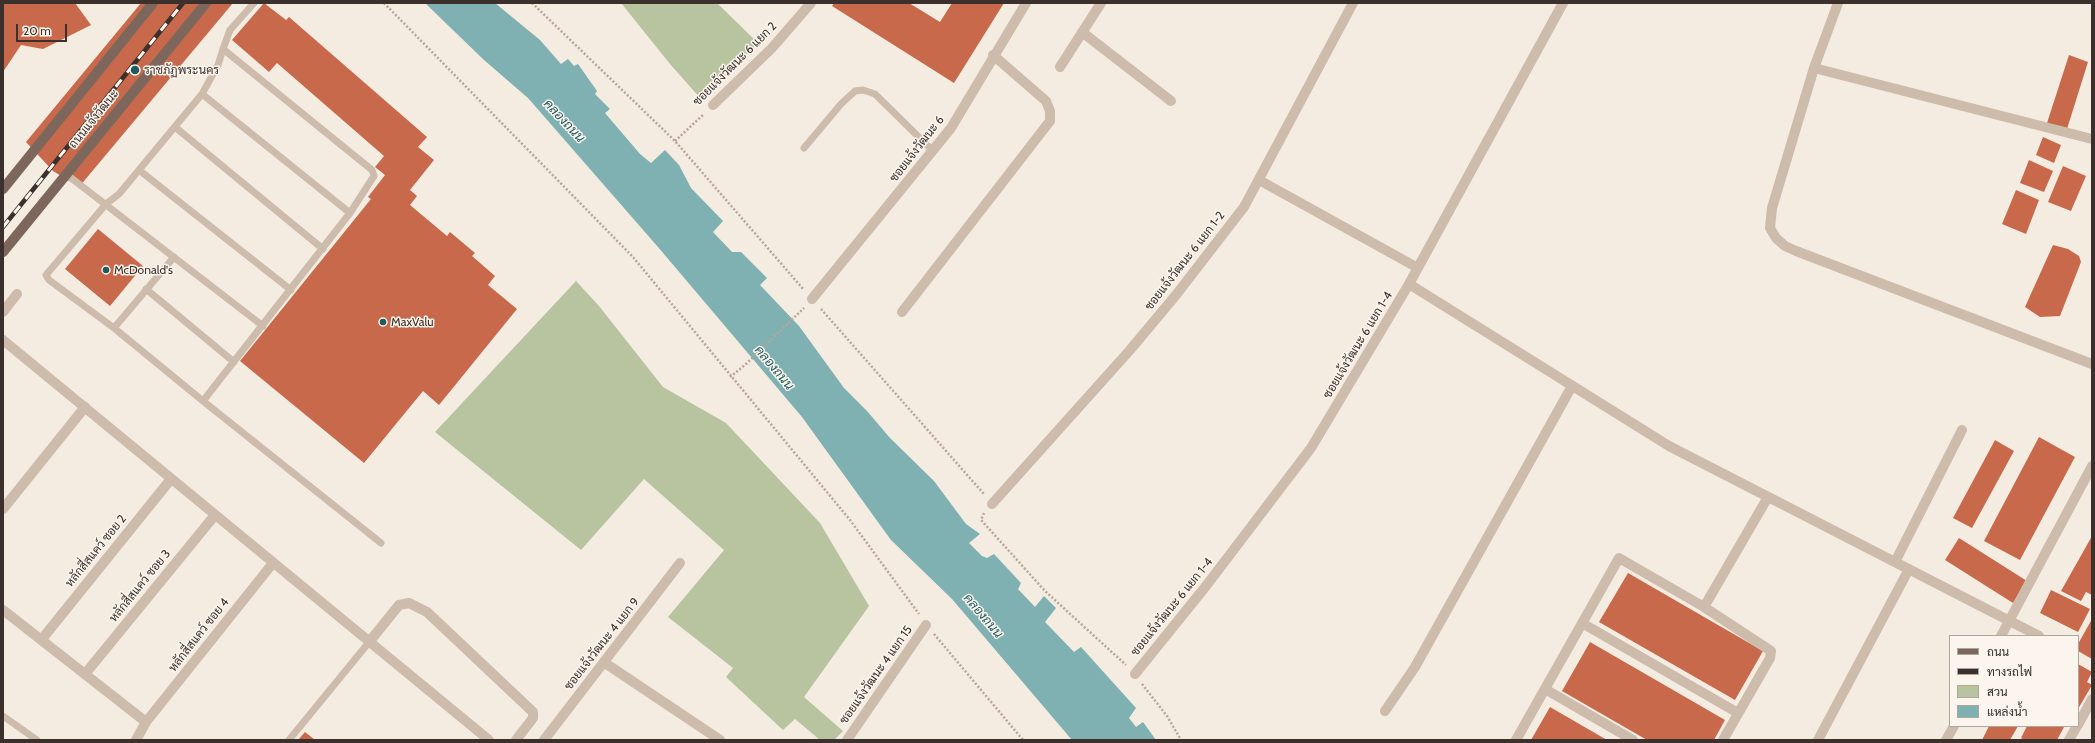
<!DOCTYPE html>
<html>
<head>
<meta charset="utf-8">
<style>
	body { margin:0 }
	#map { position:relative; width:2095px; height:743px; overflow:hidden; background:#f4ebe1; font-family:Cabin,Sarabun,sans-serif }
	canvas { display:block }
	.frame { position:absolute; inset:0; border:4px solid #3b302b; pointer-events:none }
	.legend { position:absolute; left:1949px; top:635px; width:130px; height:92px; box-sizing:border-box; background:#fbf5ee; border:1px solid #aea6a0; margin:0; padding:5px 7px; list-style:none; font-size:12px; color:#3b302b }
	.legend li { display:flex; align-items:center; gap:8px; height:20px }
	.legend b { width:20px; border:1px solid #aea6a0 }
	.scale { position:absolute; left:16px; top:24px; width:51px; height:18px; box-sizing:border-box; border:2px solid #3b302b; border-top:0; padding-left:5px; font-size:12px; line-height:14px; white-space:nowrap; color:#3b302b; -webkit-text-stroke:3px #fbf5ee; paint-order:stroke }
</style>
</head>
<body>
<div id="map">
<canvas width="2095" height="743"></canvas>
<div class="frame"></div>
<ul class="legend">
<li><b style="height:5px;background:#7d675c"></b>ถนน</li>
<li><b style="height:5px;background:#3b302b"></b>ทางรถไฟ</li>
<li><b style="height:11px;background:#b8c4a0"></b>สวน</li>
<li><b style="height:11px;background:#7fb0b2"></b>แหล่งน้ำ</li>
</ul>
<div class="scale">20 m</div>
</div>
<script>
const c = document.querySelector('canvas').getContext('2d');
c.lineJoin = 'round';
function fill(path, color) { c.fillStyle = color; c.fill(path, 'evenodd'); }
const poly = rows => new Path2D(rows.map(r => 'M' + r).join(''));
function trace(path, color, width, dash) { c.strokeStyle = color; c.lineWidth = width; c.lineCap = dash ? 'butt' : 'round'; c.setLineDash(dash || []); c.stroke(path); }
function drawText(font, color, halo, rows, align = 'center') {
  c.font = font + ' Cabin,Sarabun,sans-serif'; c.lineWidth = 3; c.setLineDash([]); c.textBaseline = 'middle'; c.strokeStyle = halo; c.fillStyle = color; for (const [text, x, y, turn = 0] of rows) {
    c.save(); c.translate(x, y); c.rotate((+turn || 0) * Math.PI / 180); c.textAlign = isNaN(turn) ? turn : align; if (halo) c.strokeText(text, 0, 0); c.fillText(text, 0, 0); c.restore();
  }
}
fill(poly([
	[621,3,717,3,758,43,701,99,670,64],
	[576,281,599,306,663,387,726,423,820,523,869,606,804,697,843,731,834,740,820,740,795,719,783,730,726,677,733,668,668,617,724,550,644,479,581,550,435,432]
]), '#b8c4a0');
fill(poly([
	[425,3,495,3,540,40,561,64,568,59,574,66,578,64,597,91,595,94,610,109,605,113,640,154,651,163,665,150,679,165,691,188,723,221,713,232,732,252,741,252,767,278,760,285,799,326,844,388,867,411,890,438,934,481,966,524,980,534,969,543,982,556,987,558,994,554,1021,583,1018,589,1035,607,1044,596,1056,608,1045,622,1074,652,1081,647,1136,708,1129,718,1136,727,1143,722,1156,740,1072,740,952,599,891,540,802,417,658,247,528,98,484,60]
]), '#7fb0b2');
fill(poly([
	[3,3,75,3,91,25,43,49,21,45,3,72],
	[141,3,233,3,79,187,53,171,26,142],
	[264,3,286,20,289,17,427,137,418,147,434,160,410,190,417,196,410,205,447,236,450,232,475,253,472,256,495,276,488,285,517,309,439,405,423,391,364,463,240,361,371,199,368,197,385,175,375,167,384,156,277,63,269,72,232,40],
	[834,3,909,3,940,22,952,3,1004,3,954,83,832,6],
	[2069,55,2088,62,2067,129,2047,123],
	[2043,137,2061,145,2054,163,2036,155],
	[2029,160,2053,171,2044,192,2020,183],
	[2063,166,2086,176,2071,211,2048,202],
	[2016,190,2039,200,2026,234,2002,224],
	[98,229,143,266,110,306,65,269],
	[2053,245,2068,249,2079,256,2081,262,2060,316,2040,317,2025,307],
	[2039,437,2075,457,2020,560,1984,541],
	[1995,440,2014,451,1972,528,1953,518],
	[2092,536,2092,595,2086,592,2081,601,2061,591],
	[1959,538,2027,581,2013,603,1945,560],
	[1628,573,1763,651,1735,700,1599,622],
	[2051,590,2090,609,2078,632,2040,613],
	[2092,619,2092,659,2078,651,2078,644],
	[1590,642,1725,720,1714,740,1647,740,1562,691],
	[2078,664,2092,672,2087,682,2092,685,2078,709],
	[1550,707,1607,740,1531,740],
	[1989,726,2018,726,2010,740,1982,740],
	[2027,726,2063,726,2064,727,2057,740,2024,740,2021,738],
	[305,732,315,740,298,740]
]), '#c8694b');
trace(poly([
	[384,3,633,257,850,520,919,614],
	[532,3,675,141,804,290],
	[675,141,704,114],
	[821,309,984,494],
	[730,377,746,364,804,308],
	[984,513,981,520,1045,591,1126,665],
	[934,634,1023,740],
	[1142,684,1167,716,1181,740]
]), '#b9a596', 2.5, [2, 2]);
trace(poly([
	[223,49,372,170,374,176,350,213,203,401,114,328,49,280,46,275,106,204,119,194,202,94,218,65,223,49],
	[223,49,230,30,254,3],
	[202,94,350,213],
	[175,127,323,249],
	[804,148,841,104,855,91,863,90,875,94,933,151],
	[139,170,291,290],
	[66,174,263,326],
	[146,289,234,362],
	[114,328,174,257],
	[203,401,381,543],
	[3,716,37,740],
	[289,740,370,641]
]), '#cdbbac', 7);
trace(poly([
	[1838,3,1814,68,1772,208,1770,228,1776,238,1785,246,1796,251,2092,364],
	[1082,32,1171,101],
	[1060,67,1101,3],
	[1814,68,2092,139],
	[713,105,772,48,811,3],
	[1259,180,1418,268],
	[1409,284,1669,446,2039,636],
	[812,299,951,128,1026,3],
	[3,312,17,294],
	[902,312,1050,121,1050,111,1046,101,993,55],
	[3,340,489,740],
	[992,504,1130,350,1176,295,1244,207,1353,3],
	[3,509,85,407],
	[1895,562,1962,430],
	[1704,607,1768,497],
	[3,610,146,722],
	[1582,623,1738,713],
	[2001,636,2092,466],
	[42,639,171,479],
	[370,641,399,605,409,603,427,612,533,712,533,718,516,740],
	[605,663,720,740],
	[85,674,215,515],
	[1135,674,1206,586,1311,448,1409,284,1563,3],
	[1545,689,1633,740],
	[1385,711,1415,667,1572,386],
	[2078,725,2092,699],
	[136,740,146,722,273,563],
	[544,740,680,563],
	[847,740,926,625],
	[1516,740,1619,558,1704,607,1771,651,1770,658,1723,740],
	[1818,740,1909,569],
	[1946,740,1954,726],
	[2069,740,2077,726]
]), '#cdbbac', 10);
trace(poly([
	[3,189,153,3],
	[3,252,206,3]
]), '#7d675c', 10);
const rail = poly([
	[3,227,183,3]
]);
trace(rail, '#3b302b', 4.5);
trace(rail, '#fbf5ee', 3, [9]);
for (const [x, y, r, color] of [
	[135,70,5,"#1f5a5e"],
	[106,270,4,"#1f5a5e"],
	[383,322,4,"#1f5a5e"]
]) { const dot = new Path2D(); dot.arc(x, y, r, 0, 2 * Math.PI); c.fillStyle = color; c.fill(dot); trace(dot, '#fbf5ee', 1.5); }
drawText('12px', '#3b302b', '#fbf5ee', [
	["ซอยแจ้งวัฒนะ 6 แยก 2",735,64,-45],
	["ถนนแจ้งวัฒนะ",94,119,-51],
	["ซอยแจ้งวัฒนะ 6",917,149,-52],
	["ซอยแจ้งวัฒนะ 6 แยก 1-2",1185,261,-52],
	["ซอยแจ้งวัฒนะ 6 แยก 1-4",1358,345,-59],
	["หลักสี่สแคว์ ซอย 2",96,551,-51],
	["หลักสี่สแคว์ ซอย 3",140,586,-51],
	["ซอยแจ้งวัฒนะ 6 แยก 1-4",1172,607,-51],
	["หลักสี่สแคว์ ซอย 4",199,635,-52],
	["ซอยแจ้งวัฒนะ 4 แยก 9",602,644,-52],
	["ซอยแจ้งวัฒนะ 4 แยก 15",876,675,-55]
]);
drawText('12px', '#3b302b', '#fbf5ee', [
	["ราชภัฏพระนคร",144,70],
	["McDonald's",114,270],
	["MaxValu",391,322]
], 'left');
drawText('italic 13px', '#1f5a5e', '#fbf5ee', [
	["คลองถนน",564,121,47],
	["คลองถนน",774,368,50],
	["คลองถนน",983,616,50]
]);
</script>
</body>
</html>
